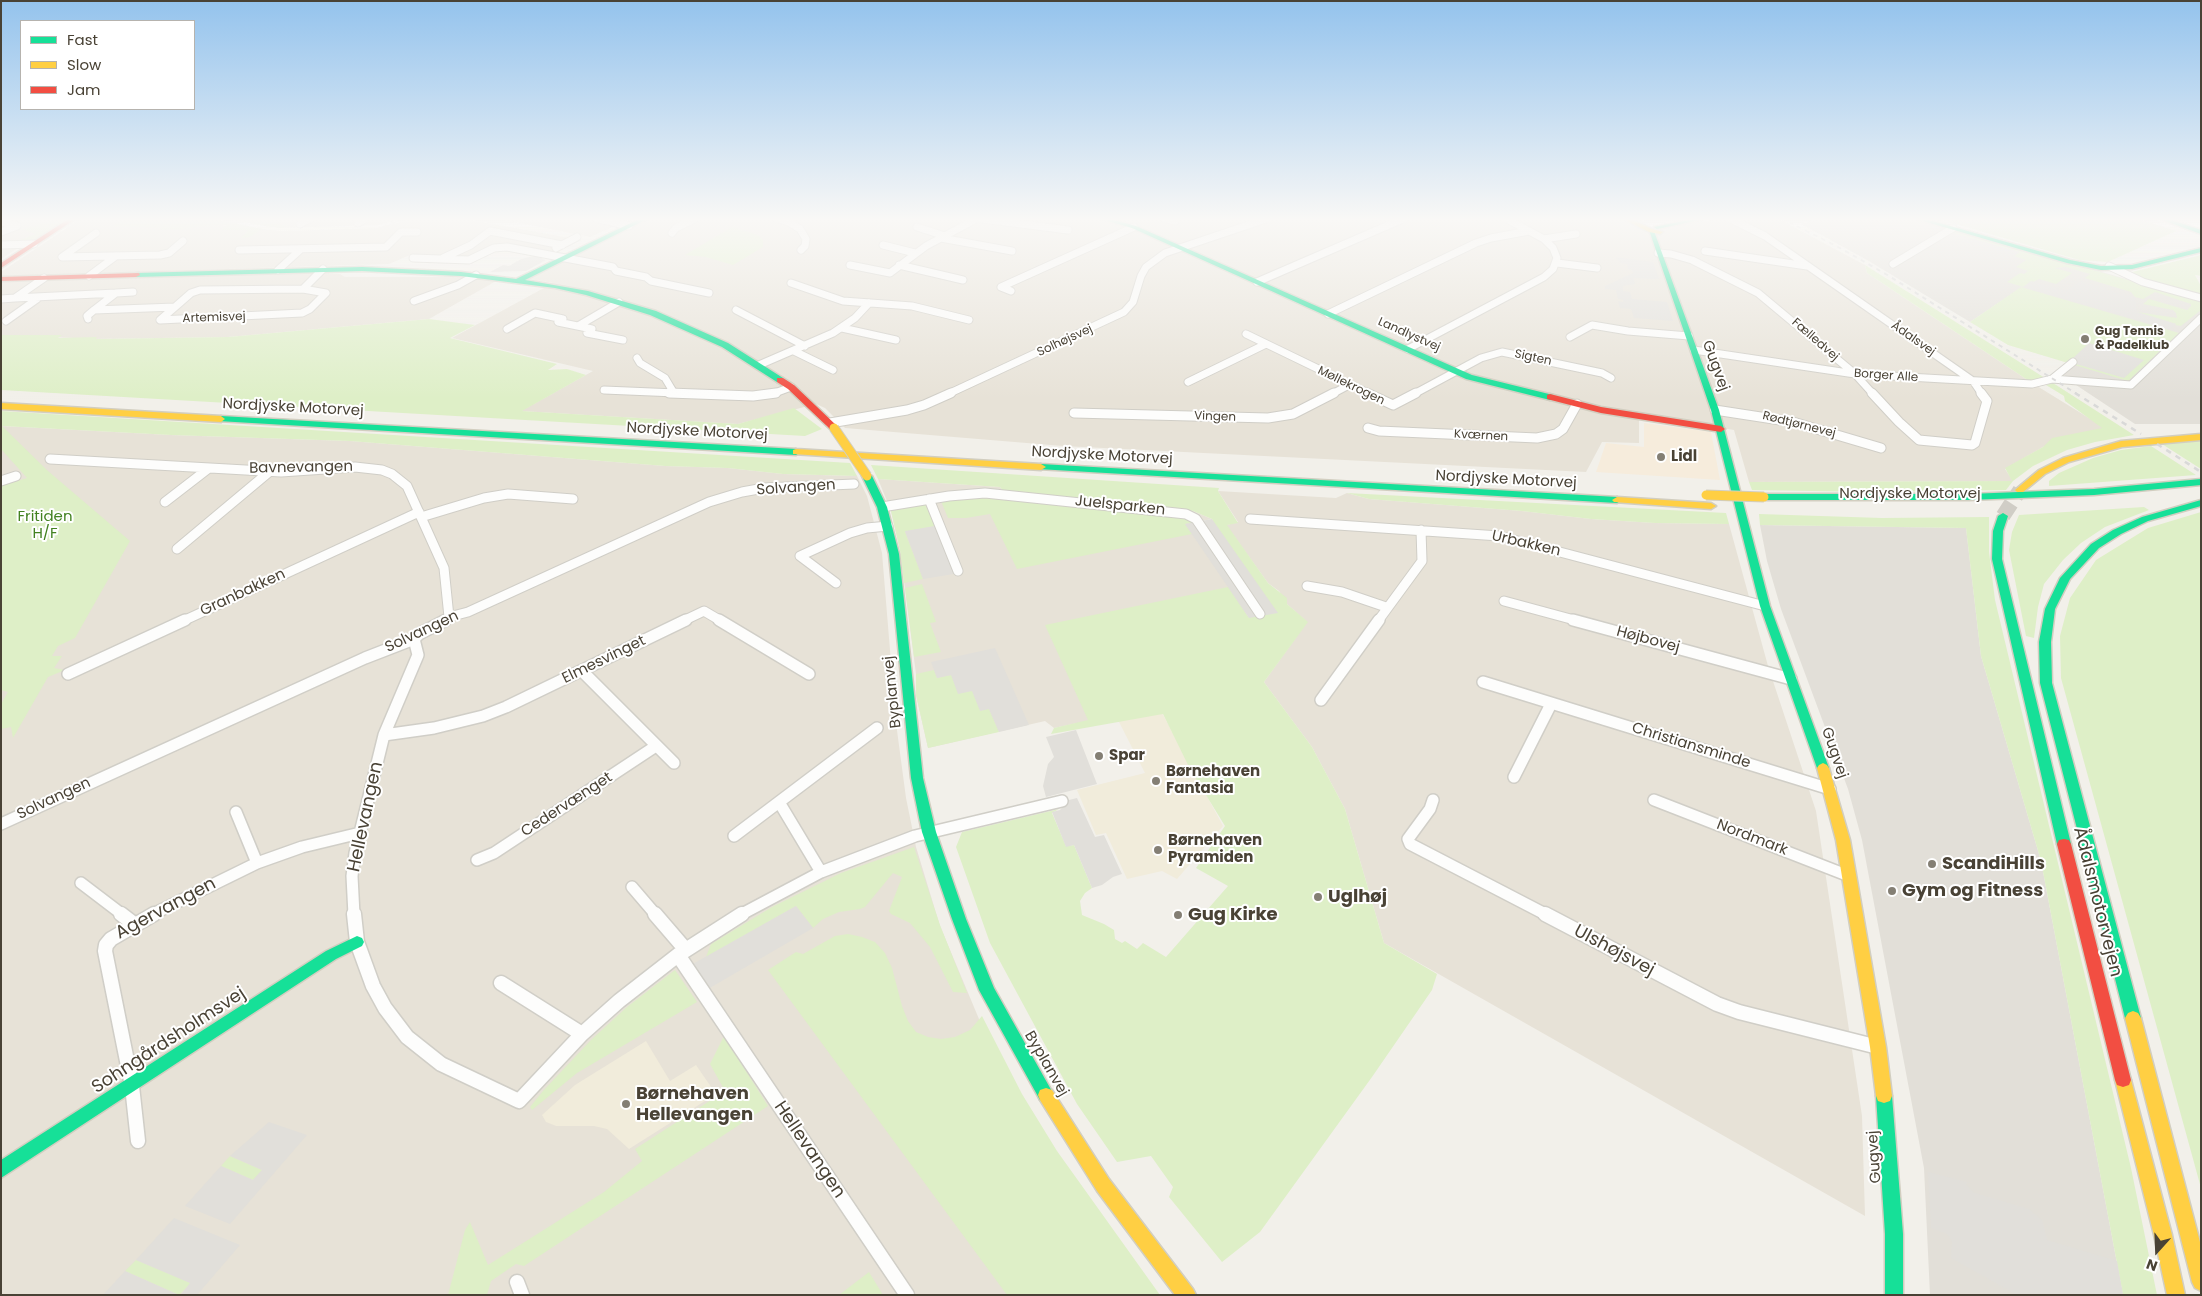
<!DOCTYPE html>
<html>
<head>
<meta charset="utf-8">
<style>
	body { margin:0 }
	#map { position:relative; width:2202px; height:1296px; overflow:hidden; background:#f2f0ea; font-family:Poppins,sans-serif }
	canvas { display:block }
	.frame { position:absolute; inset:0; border:2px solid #494235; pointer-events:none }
	.legend { position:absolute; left:20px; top:20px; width:175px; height:90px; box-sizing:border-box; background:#fff; border:1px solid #b6b3ae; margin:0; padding:6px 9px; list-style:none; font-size:15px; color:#494235 }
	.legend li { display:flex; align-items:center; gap:10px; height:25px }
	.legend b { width:25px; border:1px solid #b6b3ae }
	.north { position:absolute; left:2132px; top:1226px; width:50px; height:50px; -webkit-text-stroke:4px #fff; paint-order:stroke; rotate:200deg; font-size:14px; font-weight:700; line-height:20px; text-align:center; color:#494235 }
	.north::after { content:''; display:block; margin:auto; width:18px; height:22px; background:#494235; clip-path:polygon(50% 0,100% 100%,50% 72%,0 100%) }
</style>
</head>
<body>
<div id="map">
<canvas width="2202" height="1296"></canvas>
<div class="frame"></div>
<ul class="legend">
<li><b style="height:6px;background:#16e098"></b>Fast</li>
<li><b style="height:6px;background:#ffcf43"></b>Slow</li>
<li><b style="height:6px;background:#f24e42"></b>Jam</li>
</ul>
<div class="north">N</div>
</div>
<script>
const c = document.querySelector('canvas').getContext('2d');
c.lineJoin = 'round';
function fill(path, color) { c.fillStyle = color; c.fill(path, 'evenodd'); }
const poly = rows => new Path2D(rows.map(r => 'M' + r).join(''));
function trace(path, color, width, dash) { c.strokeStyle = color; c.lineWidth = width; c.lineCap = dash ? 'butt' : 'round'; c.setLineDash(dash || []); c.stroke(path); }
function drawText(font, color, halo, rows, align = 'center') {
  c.font = font + ' Poppins,sans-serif'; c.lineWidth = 4; c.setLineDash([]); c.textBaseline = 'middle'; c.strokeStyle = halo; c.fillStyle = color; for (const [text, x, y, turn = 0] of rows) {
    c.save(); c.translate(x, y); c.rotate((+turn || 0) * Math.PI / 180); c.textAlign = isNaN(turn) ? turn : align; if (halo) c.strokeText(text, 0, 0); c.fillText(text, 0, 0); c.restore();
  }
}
fill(poly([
	[1,218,65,218,1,259],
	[221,218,407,218,379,225,282,228],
	[417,218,460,218,581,240,553,253,499,244,467,259,410,255,389,264,1,276,1,272,80,219,163,219,282,231,375,228],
	[494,218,633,218,590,237],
	[652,218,1642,218,1645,223,1637,224,1644,228,1671,228,1686,223,1729,218,1777,218,1865,265,1867,273,2029,381,2105,428,2043,447,2005,469,2013,481,1749,482,1734,430,1639,414,1639,443,1602,442,1586,472,1063,446,845,428,825,408,816,404,738,424,521,411,593,371,452,338,553,283,529,279,613,235],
	[313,273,340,274,345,277,453,277,498,280,429,319,228,337,95,339,1,335,1,282],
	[1,426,171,435,350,441,665,466,728,468,783,474,857,476,867,496,882,553,896,723,906,798,916,847,940,926,979,1019,1009,1080,1052,1151,1155,1295,1,1295],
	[878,479,1000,487,1004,492,1169,507,1193,511,1212,519,1196,522,1249,618,1115,715,1054,728,1045,721,928,748,916,695,916,674,900,550,891,511],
	[1218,491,1336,498,1347,493,1369,499,1522,511,1591,519,1655,523,1729,524,1768,666,1816,811,1862,1116,1865,1216,1384,943,1345,809,1312,747,1264,682,1307,622,1287,604,1279,591,1268,583,1226,525,1238,522]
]), '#e7e2d7');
fill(poly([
	[1644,423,1711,432,1720,480,1596,472,1606,443,1644,447]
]), '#f6ecdc');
fill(poly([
	[1821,218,1911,218,2201,300,2201,424,2135,424,2073,383,2063,374,2072,366,2021,288,1970,322,1867,260,1801,224],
	[1760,525,1966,528,1981,656,2041,861,2123,1295,1930,1295,1924,1168,1862,840,1848,789,1781,609,1767,561]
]), '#e2dfd8');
fill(poly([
	[1162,713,1223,826,1177,879,1162,871,1127,879,1106,833,1096,835,1077,790,1145,773,1117,718],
	[646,1041,670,1081,696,1065,716,1094,629,1149,607,1129,594,1126,556,1126,546,1122,542,1115,575,1085]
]), '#f1ecdb');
fill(poly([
	[58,218,68,218,30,243,15,242,36,234,21,229,26,229],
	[127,218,210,218,262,229,250,237,241,238,249,230,222,230,226,225,197,226,194,228,159,230,162,228,113,226],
	[222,218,279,218,269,222,287,226,282,228,271,227],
	[1935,218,2136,218,2176,231,2108,262,2079,260],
	[732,227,758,235,763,240,763,247,733,265,706,257,685,255],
	[1957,231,2201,301,2201,310,2181,326,2175,325,2176,324,2137,312,2177,318,2176,313,2173,310,2143,304,2149,299,2187,310,2191,306,2191,304,2155,292,2143,299,2135,297,2131,292,2085,278,2090,274,2066,267,2055,268,2072,273,2056,284,2039,279,2023,287,2007,282,2020,273,2024,274,2028,271,2016,267,2026,260,2014,256,2019,252,1951,232],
	[2201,255,2201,276,2195,275,2201,286,2201,295,2143,279,2132,272],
	[1865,265,2045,378,2029,381,1867,273],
	[2021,287,2179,333,2128,381,2008,345,1970,322],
	[429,319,475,325,450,338,557,364,548,370,567,369,586,375,522,411,738,424,794,408,822,429,805,436,1,390,1,335,62,335,58,338,97,337,96,339,228,337],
	[2053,383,2134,435,2095,442,2067,450,2033,466,2013,481,2006,490,1872,492,1752,490,1749,482,2012,481,2005,468,2043,447,2052,438,2102,428,2065,401,2064,396,2046,385],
	[1,411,850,463,857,476,783,474,728,468,665,466,350,441,171,435,2,426,48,471,130,541,75,638,58,646,52,656,62,656,54,668,65,670,48,677,13,738,11,727,1,729,1,704,8,692,1,690,1,486,27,478,1,449],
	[2201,441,2201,469,2162,444,2195,441],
	[2151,446,2196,475,2049,486,2049,481,2059,473,2093,458,2121,450],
	[871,465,1219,488,1218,491,1238,523,1227,525,1268,583,1287,598,1287,604,1308,622,1264,682,1312,747,1345,809,1384,943,1437,974,1432,990,1372,1077,1260,1232,1222,1262,1169,1197,1173,1187,1151,1156,1117,1162,1077,1104,990,943,956,847,962,832,1059,809,1052,813,1066,846,1074,845,1092,888,1085,893,1080,901,1082,915,1104,924,1114,930,1115,939,1122,943,1125,941,1137,949,1143,943,1166,957,1228,886,1196,868,1225,826,1190,769,1163,714,1051,734,1054,728,1088,720,1045,625,1228,587,1249,618,1212,519,1193,511,1169,507,1003,491,1000,487,878,479],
	[1347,493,1726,513,1729,524,1655,523,1591,519,1522,511,1369,499],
	[977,495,1177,513,1196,522,1185,524,1192,534,1017,569,990,514,966,518,948,518,941,501],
	[925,504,935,526,905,532,923,579,904,583,900,550,891,511],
	[2144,507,2149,510,2105,527,2081,543,2063,560,2044,584,2038,607,2034,638,2026,636,2009,550,2012,532,2019,515],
	[2201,512,2201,1188,2061,678,2060,636,2070,598,2096,560,2148,528],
	[1759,514,1882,518,1989,517,1989,552,1995,600,2131,1168,2157,1295,2123,1295,2041,861,1981,656,1966,528,1760,525],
	[922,584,936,622,930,623,941,652,914,657,905,588],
	[934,670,937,678,951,675,972,691,989,709,999,732,928,748,916,695,916,674],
	[914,847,940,925,967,993,953,992,930,947,910,923,891,914,889,911,902,877,893,873,865,907,860,909,839,912,823,919,813,928,796,906,706,957,711,944,772,907,841,873],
	[848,934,862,937,875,942,885,953,892,968,902,1006,908,1021,916,1032,928,1037,941,1039,955,1037,970,1030,982,1016,1022,1094,1057,1151,1160,1295,1007,1295,768,970,796,952,803,954,835,936],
	[675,970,697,1002,577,1073,532,1110,530,1107,543,1091,591,1040,627,1007],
	[724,1036,768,1106,524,1266,516,1264,491,1281,487,1295,448,1295,465,1230,470,1222,488,1265,604,1192,642,1161,635,1149,725,1091,710,1064],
	[230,1156,262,1170,253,1180,221,1166],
	[136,1260,191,1283,179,1295,125,1271],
	[869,1272,883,1295,839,1295]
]), '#deefc7');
fill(poly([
	[1953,234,2020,252,2014,256,1946,237],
	[537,255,546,256,542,259,546,260,526,271,490,272,503,265,509,266,521,259],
	[1615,257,1653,262,1659,279,1634,278,1635,284,1623,286,1623,291,1630,292,1632,299,1667,302,1673,321,1634,318,1631,309,1620,308,1618,301,1623,302,1623,300,1618,299,1616,290,1605,289,1605,286,1633,273,1632,270,1628,269,1627,264,1621,263],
	[2031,281,2063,290,2069,289,2080,281,2133,297,2135,297,2137,312,2176,324,2170,329,2023,287],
	[2089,343,2144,360,2124,378,2069,362],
	[1212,519,1278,613,1249,618,1185,524],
	[935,526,954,574,923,579,905,531],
	[995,648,1029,725,999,732,989,709,980,711,972,691,958,694,951,675,937,678,931,662],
	[1076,730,1097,784,1046,797,1043,786,1048,764,1054,757,1046,737],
	[1077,798,1095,837,1104,835,1122,874,1113,877,1102,885,1092,888,1074,845,1066,847,1052,812,1060,810,1069,800],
	[796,906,813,928,708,989,691,965],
	[269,1122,307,1135,230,1224,185,1206,221,1166,253,1180,262,1170,230,1156],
	[1928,1172,1967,1182,1966,1185,1975,1193,2029,1209,2042,1220,2047,1240,2117,1261,2123,1295,2017,1295,1951,1258,1952,1241,1947,1234,1931,1228],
	[174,1218,240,1245,197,1295,181,1295,190,1283,136,1260],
	[125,1271,179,1295,103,1295]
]), '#e1dfda');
trace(poly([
	[2003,516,2020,490]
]), '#d0cdc6', 15, [15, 8]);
const streetFar3 = poly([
	[595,218,629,226],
	[775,218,789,222,800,229,806,239,805,246,801,250],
	[975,218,1068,230],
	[1164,218,1175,221],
	[1729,218,1765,236,1973,381,1982,394],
	[1,222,17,226,1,232],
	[358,223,366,218],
	[300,224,311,218],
	[917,227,945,236],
	[96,233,62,257,160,255,169,253,183,241],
	[672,233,676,228,696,218],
	[941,238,1012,251],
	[1544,239,1576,234],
	[1,245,34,244],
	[883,245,915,253],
	[556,248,577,237],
	[239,250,386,247,401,232,417,232],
	[1705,251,1807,266],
	[1658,253,1671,254,1692,260,1758,293,1855,374,1873,394],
	[413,258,469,260,494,248,507,247,613,267,616,271,646,277,651,281,709,293],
	[443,258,471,245,490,231,562,245],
	[1557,263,1597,268],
	[1893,264,1953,228],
	[850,265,890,273,926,246,978,218],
	[899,265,963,280],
	[2109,266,2143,282,2201,298],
	[278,270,300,250],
	[89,276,116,256],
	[44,278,15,298,116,293,94,310,175,307,191,293,200,290,303,289,323,269],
	[1257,282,1405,218],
	[791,283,843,301,912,306,969,320],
	[1011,291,1001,287,1134,227],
	[116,293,133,292],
	[1,299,15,298],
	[414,301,458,285,476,275],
	[175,307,160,320,302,313,310,309,326,293,303,289],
	[736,310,805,346],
	[1328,314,1476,243,1491,238,1529,231],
	[88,319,87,316,94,310],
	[6,321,37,299],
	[578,326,619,302],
	[842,328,896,340],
	[507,329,535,313,563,319,558,322,592,329,587,333,623,340],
	[1246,334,1370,394],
	[1570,337,1592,325,1628,331,1689,336],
	[1408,349,1544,277,1553,269,1557,258,1553,248,1544,239,1505,218],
	[1694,350,1855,374,2032,384,2052,379,2073,362],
	[794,351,833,370],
	[637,358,640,363,665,378,674,393],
	[759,365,833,333,855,318,869,303],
	[2052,379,2131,385,2201,318],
	[1188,382,1266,344],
	[604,390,700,394],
	[772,394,791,387],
	[948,394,1124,312,1133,302,1141,276,1146,267,1165,253,1269,218],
	[1332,394,1349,385],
	[1414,394,1481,358,1502,352,1602,373,1611,378]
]);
const streetFar2 = poly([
	[669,393,753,396,776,393],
	[1367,393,1393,405,1416,393],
	[1872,393,1899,422,1919,440,1972,445,1975,443,1987,401,1981,393],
	[1715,410,1793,422,1881,448],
	[1074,413,1268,418,1293,414,1334,393],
	[830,423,907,410,924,405,951,393],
	[1368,428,1379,431,1537,438,1556,434,1563,429,1577,404],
	[50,459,281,472,355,467,382,470,392,474,407,486,444,568,449,617],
	[1,481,16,476],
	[929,499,958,571],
	[165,502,209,468],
	[882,507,949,496,985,493,1186,514,1196,519,1260,614],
	[421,517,484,498,508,494,573,499],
	[1250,519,1499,536,1765,606],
	[177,549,269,472],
	[836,583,800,556,850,533,867,528,888,526],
	[1307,586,1342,592,1386,607],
	[1504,601,1578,621],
	[183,621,419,512],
	[444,621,449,617,468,612,709,502,742,492,764,488,854,484],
	[683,621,704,611,721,621],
	[1378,621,1422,561,1421,530]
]);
const streetFar1 = poly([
	[719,620,809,674],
	[1573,620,1791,679],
	[582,671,674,763],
	[68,674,185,620],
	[1483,682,1830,789],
	[1321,700,1379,620],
	[384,735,434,728,483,716,506,707,686,620],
	[1514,777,1551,704],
	[1433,800,1430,809,1408,839,1410,844,1547,915],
	[1654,800,1849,876],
	[236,812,257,863],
	[1,824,365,658,414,639,419,634,446,620],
	[734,836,779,802],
	[477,860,494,853,656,746],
	[821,872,779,802,877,728],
	[81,883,123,915],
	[632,887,656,915],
	[151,915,257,863,302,847,360,833],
	[354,915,352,876,355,853,384,735,418,655,414,639],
	[740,915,821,872,915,836,1062,801]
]);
const street = poly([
	[121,914,134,924],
	[354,914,357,942,373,986,385,1008,407,1037,441,1064,519,1101,582,1034,619,1001,678,955,742,914],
	[655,914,686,950],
	[1545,914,1717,1004,1739,1012,1878,1047],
	[678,955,907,1295],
	[501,983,582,1034],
	[138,1141,132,1086,105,951,106,945,111,939,154,914],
	[517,1282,522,1295]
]);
const fast = poly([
	[641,218,649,218,525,280,588,291,656,311,728,343,783,378,783,382,777,382,722,347,650,315,586,295,555,288,461,276,362,271,136,277,132,275,136,273,362,267,461,272,516,279,641,218],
	[1098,218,1107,218,1136,226,1472,375,1553,395,1554,397,1550,400,1466,379,1132,228,1098,218],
	[1697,218,1709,218,1657,229,1654,227,1697,218],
	[1913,218,1922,218,2070,260,2101,266,2132,265,2201,248,2201,252,2132,269,2101,270,2067,263,1913,218],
	[2157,218,2166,218,2201,230,2201,234,2157,218],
	[1649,230,1654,231,1719,410,1770,606,1829,768,1827,771,1819,771,1817,768,1760,606,1711,410,1649,230],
	[221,416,796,449,801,452,796,455,218,421,217,419,221,416],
	[1041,464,1617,497,1622,500,1617,503,1038,469,1038,465,1041,464],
	[867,473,872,476,887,507,899,554,923,778,936,832,966,919,994,988,1054,1095,1052,1100,1046,1102,1040,1100,979,990,952,919,922,832,911,778,889,554,877,507,862,476,867,473],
	[2201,479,2201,485,2094,495,1969,500,1764,500,1759,497,1764,494,1969,494,2094,489,2201,479],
	[2201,500,2201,506,2148,521,2121,534,2099,548,2070,579,2055,609,2051,642,2052,683,2141,1018,2138,1023,2133,1025,2128,1023,2125,1018,2040,683,2039,642,2045,609,2060,578,2091,544,2113,530,2142,517,2201,500],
	[2003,513,2008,516,2003,531,2002,559,2071,844,2069,848,2064,849,2059,848,2057,844,1992,559,1993,531,1998,516,2003,513],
	[357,936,362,938,364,942,362,946,336,959,1,1178,1,1160,326,951,357,936],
	[1884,1089,1890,1091,1892,1096,1903,1234,1903,1295,1885,1295,1885,1234,1876,1096,1878,1091,1884,1089]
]);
const slow = poly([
	[1621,218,1629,218,1652,229,1663,232,1660,234,1649,232,1621,218],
	[1,403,221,416,225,419,221,422,1,409,1,403],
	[2201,434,2201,440,2122,447,2069,462,2045,474,2023,492,2017,492,2015,490,2039,470,2063,458,2121,441,2201,434],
	[796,449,1041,464,1046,467,1041,470,793,454,793,450,796,449],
	[1617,497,1711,503,1716,506,1711,509,1614,502,1612,500,1617,497],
	[1823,763,1827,765,1829,768,1850,840,1886,1047,1892,1096,1890,1101,1884,1103,1878,1101,1876,1096,1870,1047,1836,840,1817,768,1819,765,1823,763],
	[2133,1011,2138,1013,2141,1018,2201,1246,2201,1291,2195,1288,2192,1282,2125,1018,2128,1013,2133,1011],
	[2123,1073,2129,1075,2131,1080,2172,1235,2185,1295,2167,1295,2154,1235,2115,1080,2117,1075,2123,1073],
	[1046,1088,1052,1090,1109,1179,1193,1289,1196,1295,1175,1295,1097,1191,1040,1100,1038,1095,1040,1090,1046,1088]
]);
const jam = poly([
	[70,218,77,218,1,268,1,263,70,218],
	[139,273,140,275,136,277,1,281,1,277,139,273],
	[777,378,783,378,794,385,837,426,837,430,831,430,788,389,777,382,777,378],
	[1550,394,1601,407,1721,426,1725,429,1721,432,1601,413,1547,399,1547,395,1550,394],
	[2064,839,2069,840,2071,844,2131,1080,2129,1085,2123,1087,2117,1085,2115,1080,2057,844,2059,840,2064,839]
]);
trace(streetFar3, '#d0cec7', 9);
trace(streetFar2, '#d0cec7', 11);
trace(streetFar1, '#d0cec7', 14);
trace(street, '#d0cec7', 17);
trace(fast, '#d2cec0', 3);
trace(slow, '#d2cec0', 3);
trace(jam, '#d2cec0', 3);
trace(streetFar3, '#fdfdfc', 7);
trace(streetFar2, '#fdfdfc', 9);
trace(streetFar1, '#fdfdfc', 11);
trace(street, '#fdfdfc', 14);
fill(fast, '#16e098');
fill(slow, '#ffcf43');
fill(jam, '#f24e42');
trace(poly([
	[1781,218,1842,249,1889,276,2077,394]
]), '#d9d9d8', 2, [4.5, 4.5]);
trace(poly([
	[2075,393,2141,434],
	[2157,444,2201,472]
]), '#d9d9d8', 2.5, [5.5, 5.5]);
const slowBridge = poly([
	[834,428,867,476],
	[1706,495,1764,497]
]);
trace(slowBridge, '#d2cec0', 11, []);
trace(slowBridge, '#ffcf43', 9);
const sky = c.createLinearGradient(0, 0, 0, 399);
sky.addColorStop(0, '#94c3ed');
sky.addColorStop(0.55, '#f9f8f6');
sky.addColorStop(1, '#f9f8f600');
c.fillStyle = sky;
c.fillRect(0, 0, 2202, 399);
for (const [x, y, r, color] of [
	[2085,339,5,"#847f74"],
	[1661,457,5,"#847f74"],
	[1099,756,5,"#847f74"],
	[1156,781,5,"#847f74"],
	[1158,850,5,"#847f74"],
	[1932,864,5,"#847f74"],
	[1892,891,5,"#847f74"],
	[1318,897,5,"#847f74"],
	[1178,915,5,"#847f74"],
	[626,1104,5,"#847f74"]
]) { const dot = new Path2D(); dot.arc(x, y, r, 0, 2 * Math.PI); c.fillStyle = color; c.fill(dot); trace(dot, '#fff', 2); }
drawText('12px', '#494235', '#fff', [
	["Artemisvej",214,318,-2],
	["Landlystvej",1409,335,24],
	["Ådalsvej",1913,339,35],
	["Fælledvej",1815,340,41],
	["Solhøjsvej",1065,341,-25],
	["Sigten",1533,358,12],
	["Borger Alle",1886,376,4],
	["Møllekrogen",1351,386,26],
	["Vingen",1215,417,2],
	["Rødtjørnevej",1799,425,14],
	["Kværnen",1481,436,3]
]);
drawText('bold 12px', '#494235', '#fff', [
	["Gug Tennis",2095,332],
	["& Padelklub",2095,346]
], 'left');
drawText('15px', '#494235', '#fff', [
	["Gugvej",1715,366,70],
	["Nordjyske Motorvej",293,408,3],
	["Nordjyske Motorvej",697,432,3],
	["Nordjyske Motorvej",1102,456,3],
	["Bavnevangen",301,468,-1],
	["Nordjyske Motorvej",1506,480,3],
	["Solvangen",796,488,-4],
	["Nordjyske Motorvej",1910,494],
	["Juelsparken",1120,506,6],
	["Urbakken",1526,544,13],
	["Granbakken",243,593,-25],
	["Solvangen",422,632,-25],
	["Højbovej",1648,640,15],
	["Elmesvinget",604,660,-26],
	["Byplanvej",893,692,-96],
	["Christiansminde",1691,746,17],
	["Gugvej",1834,753,71],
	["Solvangen",54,799,-25],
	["Cedervænget",567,805,-33],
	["Nordmark",1752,838,21],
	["Byplanvej",1046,1064,60],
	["Gugvej",1875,1157,-94]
]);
drawText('bold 15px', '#494235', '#fff', [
	["Lidl",1671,457],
	["Spar",1109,756],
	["Børnehaven",1166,772],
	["Fantasia",1166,789],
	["Børnehaven",1168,841],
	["Pyramiden",1168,858]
], 'left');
drawText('15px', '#438221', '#fff', [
	["Fritiden",45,517],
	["H/F",45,534]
]);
drawText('18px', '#494235', '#fff', [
	["Hellevangen",366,817,-78],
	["Ådalsmotorvejen",2097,902,76],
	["Agervangen",166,909,-28],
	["Ulshøjsvej",1614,951,28],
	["Sohngårdsholmsvej",169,1041,-33],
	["Hellevangen",809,1150,56]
]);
drawText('bold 18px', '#494235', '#fff', [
	["ScandiHills",1942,864],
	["Gym og Fitness",1902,891],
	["Uglhøj",1328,897],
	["Gug Kirke",1188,915],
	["Børnehaven",636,1094],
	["Hellevangen",636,1115]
], 'left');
</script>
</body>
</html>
